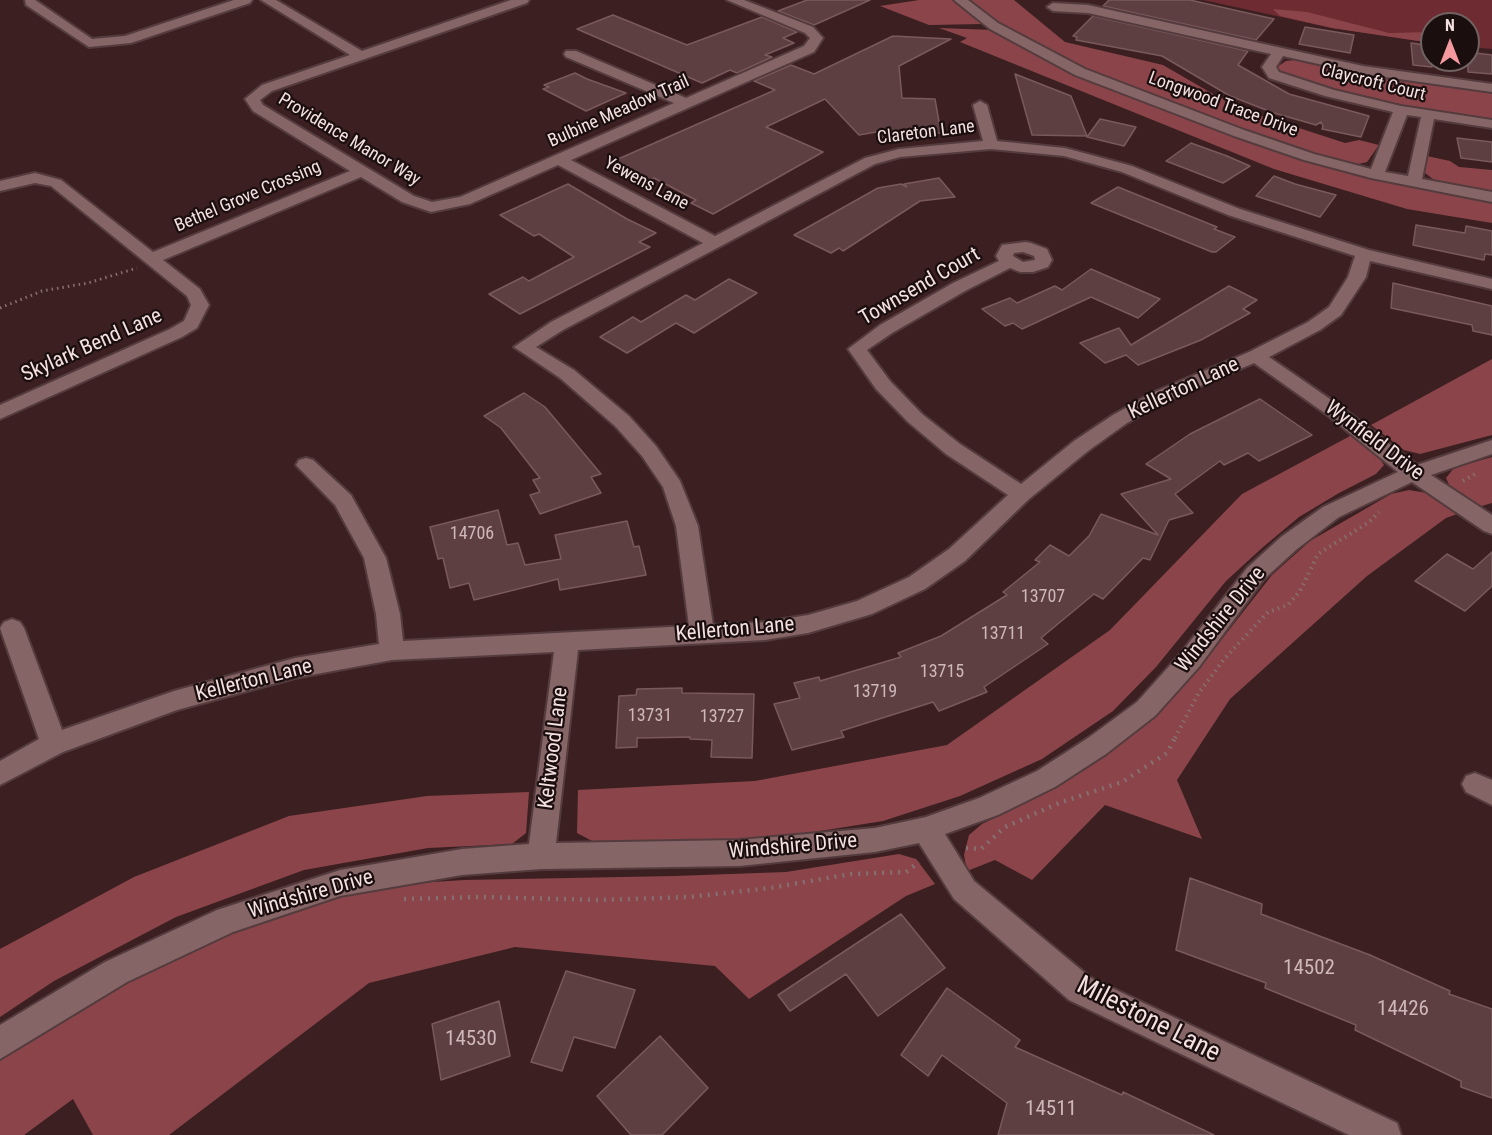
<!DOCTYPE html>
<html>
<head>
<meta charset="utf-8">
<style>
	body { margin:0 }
	#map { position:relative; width:1492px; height:1135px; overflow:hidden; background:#3c2021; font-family:"Roboto Condensed",sans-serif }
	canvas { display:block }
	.north { position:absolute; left:1420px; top:12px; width:60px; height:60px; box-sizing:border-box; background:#1a0e0e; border:2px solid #716262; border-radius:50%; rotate:0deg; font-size:16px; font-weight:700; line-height:24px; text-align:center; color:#f4e0e1 }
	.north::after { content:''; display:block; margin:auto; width:21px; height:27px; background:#f49a9f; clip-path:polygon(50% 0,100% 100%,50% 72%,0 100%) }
</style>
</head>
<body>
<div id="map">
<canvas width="1492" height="1135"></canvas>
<div class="north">N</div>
</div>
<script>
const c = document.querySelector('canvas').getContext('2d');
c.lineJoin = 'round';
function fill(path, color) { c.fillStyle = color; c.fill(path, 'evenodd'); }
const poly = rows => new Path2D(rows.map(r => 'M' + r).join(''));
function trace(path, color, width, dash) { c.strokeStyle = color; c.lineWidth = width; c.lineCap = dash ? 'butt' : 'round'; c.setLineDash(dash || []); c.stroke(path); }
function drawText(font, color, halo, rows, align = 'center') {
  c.font = font + ' "Roboto Condensed",sans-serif'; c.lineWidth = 4.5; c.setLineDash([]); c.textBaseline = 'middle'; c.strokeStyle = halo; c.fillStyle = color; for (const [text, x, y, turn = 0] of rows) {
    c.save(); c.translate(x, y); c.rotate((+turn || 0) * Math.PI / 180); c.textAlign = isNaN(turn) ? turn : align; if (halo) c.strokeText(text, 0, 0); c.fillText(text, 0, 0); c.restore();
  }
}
fill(poly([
	[1203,0,1492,0,1492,49,1468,47,1468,24,1432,24,1432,43,1332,28]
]), '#6e2b32');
fill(poly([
	[919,0,952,0,982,24,929,25,880,6],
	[969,0,1014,0,1065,42,1163,65,1213,94,1259,115,1345,143,1359,140,1379,145,1367,162,1358,164,1338,161,1284,144,1065,60,1003,25],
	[1273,9,1307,12,1389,33,1432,32,1432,43,1332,28,1280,16],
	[939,28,993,30,1048,62,1087,80,1251,142,1314,163,1368,178,1492,202,1492,223,1407,209,1274,169,960,42,967,38],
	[1295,60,1361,73,1492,91,1492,120,1379,101,1288,76,1279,71,1277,67,1286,61],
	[1427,156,1450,161,1459,167,1492,170,1492,192,1449,185,1434,180,1424,172],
	[1492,359,1492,435,1420,454,1404,450,1371,425],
	[1352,435,1377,454,1384,465,1376,474,1339,493,1299,517,1262,548,1226,581,1156,667,1113,711,1042,759,960,796,883,821,782,837,684,844,594,842,577,833,578,790,755,781,947,745,1110,630,1242,494],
	[1492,457,1492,503,1478,507,1450,487,1446,478,1454,468],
	[1409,490,1427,493,1457,514,1446,518,1367,576,1230,699,1177,780,1202,839,1105,805,1032,880,995,860,967,871,964,855,969,835,982,824,1048,791,1095,763,1165,706,1211,653,1272,575,1310,541,1391,494],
	[529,792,526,833,512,844,428,848,304,870,176,917,54,981,0,1017,0,949,134,877,289,816,427,796],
	[899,854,916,859,935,884,906,896,749,999,715,966,515,947,369,983,169,1135,93,1135,73,1099,24,1135,0,1135,0,1053,103,987,204,941,300,904,386,885,464,880,675,876,786,872]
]), '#8b454a');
const building = poly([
	[807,0,870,0,814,25,778,11,807,0],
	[1109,0,1190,0,1274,19,1256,40,1103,6,1109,0],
	[613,15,687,45,762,17,797,32,783,38,794,43,765,55,772,57,737,73,730,70,702,83,577,29,613,15],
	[1093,16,1248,51,1238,65,1289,94,1369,116,1361,137,1322,129,1323,126,1321,122,1316,125,1274,113,1230,96,1162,56,1076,40,1077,37,1073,36,1093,16],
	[1305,27,1354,35,1350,53,1299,44,1305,27],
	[893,36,951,39,899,66,902,98,935,99,941,133,909,133,881,138,876,132,859,135,825,99,766,127,823,152,713,214,691,203,696,200,654,178,644,183,609,163,775,90,754,81,791,65,814,74,893,36],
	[1411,43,1432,46,1432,67,1413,65,1411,43],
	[1468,52,1492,55,1492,74,1468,72,1468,52],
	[575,73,587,79,626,93,586,111,543,89,549,87,544,85,575,73],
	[1015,74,1071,96,1087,136,1032,135,1015,74],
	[1100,119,1136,127,1124,146,1087,137,1100,119],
	[1457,138,1492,142,1492,162,1461,158,1457,138],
	[1191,143,1227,156,1250,166,1223,183,1166,161,1191,143],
	[1274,176,1295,184,1336,195,1320,217,1256,196,1274,176],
	[939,178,955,197,920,201,843,251,839,248,831,253,794,235,878,188,901,184,907,187,904,184,939,178],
	[568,184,627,219,656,233,639,242,650,247,520,314,489,294,523,277,529,281,574,257,539,234,534,236,500,215,568,184],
	[1118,187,1217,227,1214,229,1235,237,1216,252,1212,252,1091,203,1118,187],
	[1416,225,1465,233,1466,226,1492,231,1492,255,1485,254,1484,260,1413,245,1416,225],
	[1091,269,1160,299,1138,318,1091,297,1022,329,1013,323,1005,326,982,309,1010,298,1017,303,1055,286,1062,290,1091,269],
	[729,279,757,293,694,333,676,323,627,353,600,337,633,317,641,322,686,295,695,300,729,279],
	[1393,283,1492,306,1492,335,1473,331,1472,325,1391,308,1393,283],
	[1229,286,1257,300,1243,309,1250,313,1201,340,1138,365,1126,355,1105,363,1080,343,1119,328,1131,345,1229,286],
	[524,393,545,407,601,474,591,477,601,493,540,514,530,495,540,492,533,480,540,478,501,428,484,416,524,393],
	[1260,399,1312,435,1259,461,1248,453,1224,465,1220,461,1175,494,1193,513,1169,520,1150,560,1143,558,1103,599,1094,594,1041,638,1048,644,984,687,987,692,939,711,933,702,841,731,844,737,792,750,774,704,800,698,794,683,819,677,820,681,901,657,898,653,941,636,1007,595,1003,592,1040,562,1035,560,1050,545,1069,556,1089,536,1101,514,1158,535,1121,494,1171,479,1146,464,1190,434,1260,399],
	[498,510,507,545,518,543,525,565,561,559,555,535,627,521,634,547,639,546,646,575,560,590,558,579,474,600,469,583,450,588,443,558,438,559,430,527,498,510],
	[1492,552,1492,586,1465,611,1415,581,1447,554,1473,569,1492,552],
	[682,688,682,693,754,694,752,758,711,757,712,740,690,739,690,737,637,738,637,747,616,748,619,696,636,695,637,689,682,688],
	[1190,878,1262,904,1261,914,1370,955,1450,991,1449,994,1492,1009,1492,1098,1461,1087,1461,1081,1355,1030,1356,1025,1265,988,1266,983,1176,950,1190,878],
	[901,914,945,968,878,1016,846,974,790,1011,778,995,901,914],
	[566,971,635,990,615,1048,574,1037,562,1071,531,1062,566,971],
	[947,988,1020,1040,1015,1047,1122,1095,1123,1092,1214,1135,998,1135,1007,1103,942,1055,928,1076,901,1055,947,988],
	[499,1001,510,1056,441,1080,432,1024,499,1001],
	[660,1036,708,1088,662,1135,631,1135,597,1096,660,1036]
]);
fill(building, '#5e3f41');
trace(building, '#7a595b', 1.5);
const minor = poly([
	[25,0,35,0,92,39,125,36,234,0,252,0,250,3,131,43,89,47,26,5,25,0],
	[261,0,276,0,362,51,511,0,529,0,527,3,272,91,260,100,263,105,414,196,432,202,460,197,674,103,566,57,564,54,566,51,576,51,686,98,804,46,810,38,805,33,727,0,744,0,813,27,823,38,814,52,571,160,715,236,865,158,899,149,983,141,973,105,980,101,987,105,997,141,1065,148,1132,166,1240,209,1369,250,1492,279,1492,289,1370,261,1366,277,1341,315,1320,330,1269,357,1340,406,1417,465,1492,440,1492,454,1431,475,1492,515,1492,534,1484,531,1412,482,1339,517,1297,549,1263,580,1199,667,1155,716,1106,754,1055,787,998,815,945,834,974,881,1091,978,1397,1123,1401,1135,1349,1135,1069,1000,954,899,919,843,875,852,739,866,541,869,462,875,340,896,233,932,127,982,0,1059,0,1025,105,962,217,910,340,870,462,849,529,844,554,652,392,660,295,678,177,710,63,752,0,785,0,761,39,739,0,628,4,622,12,619,20,622,24,628,62,730,174,691,295,658,379,644,376,614,364,558,335,505,296,465,299,460,306,458,313,460,351,495,386,558,400,614,403,641,689,626,676,526,663,487,642,456,615,426,560,378,514,347,551,322,703,243,558,165,470,204,431,212,402,202,361,177,163,260,200,289,209,305,197,328,182,337,0,419,0,405,170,329,184,321,191,305,187,296,51,186,35,183,0,191,0,181,35,173,61,180,153,252,350,171,253,111,245,99,262,85,350,55,261,0],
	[991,149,1064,156,1122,172,1228,215,1355,256,1348,277,1329,307,1308,322,1249,352,1152,393,1113,415,1074,441,1021,484,960,444,922,414,890,381,867,350,892,333,965,291,1010,268,1020,272,1033,272,1048,267,1052,260,1047,249,1031,243,1025,242,1002,245,996,256,999,261,953,283,880,325,848,349,876,389,908,422,946,454,1008,495,949,549,909,577,857,601,808,615,765,622,713,625,698,526,680,481,656,446,629,416,574,370,536,347,563,330,875,164,900,157,991,149],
	[1023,252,1034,256,1035,260,1023,262,1013,256,1014,253,1023,252],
	[1254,363,1326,414,1398,472,1323,507,1281,537,1247,568,1181,653,1137,702,1088,738,1037,771,979,798,926,817,875,828,739,840,556,843,578,650,765,640,808,633,872,614,925,589,965,561,1029,499,1088,451,1127,423,1166,401,1254,363],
	[954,0,968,0,998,23,1085,69,1244,130,1314,154,1371,169,1393,112,1325,96,1269,78,1262,67,1271,54,1088,13,1053,11,1047,7,1053,3,1088,5,1363,66,1492,84,1492,92,1363,74,1283,56,1276,67,1279,72,1334,90,1401,106,1492,120,1492,128,1434,119,1422,179,1492,192,1492,202,1371,178,1304,160,1234,136,1075,75,990,29,954,0],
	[1407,115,1421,117,1408,176,1385,172,1407,115],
	[1475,773,1492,780,1492,805,1466,792,1462,784,1466,776,1475,773]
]);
trace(minor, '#543c3e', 4);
trace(poly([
	[0,308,42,291,88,283,137,268]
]), '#876f70', 3, [1.5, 4]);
trace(poly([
	[1463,481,1477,473],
	[1175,738,1198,694,1225,658,1268,612,1288,605,1300,591,1318,554,1369,522,1379,512]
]), '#876f70', 4, [1.5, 4.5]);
trace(poly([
	[966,848,981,849,1005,827,1059,803,1122,782,1167,753,1176,736],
	[404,899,481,897,599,900,689,897,770,888,851,874,906,872,919,862]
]), '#876f70', 4.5, [2, 6]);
fill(minor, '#866566');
drawText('18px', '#f4e0e1', '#1a0e0e', [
	["Claycroft Court",1373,83,14],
	["Longwood Trace Drive",1223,105,20],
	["Bulbine Meadow Trail",619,112,-24],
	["Clareton Lane",926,133,-7],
	["Providence Manor Way",349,140,31],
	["Yewens Lane",646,184,28],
	["Bethel Grove Crossing",248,197,-23]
]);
drawText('18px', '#ceb8b9', null, [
	["14706",472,534],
	["13707",1043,597],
	["13711",1003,634],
	["13715",942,672],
	["13719",875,692],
	["13731",650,716],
	["13727",722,717]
]);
drawText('21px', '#f4e0e1', '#1a0e0e', [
	["Townsend Court",920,287,-30],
	["Skylark Bend Lane",92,346,-24],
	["Kellerton Lane",1184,389,-25],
	["Wynfield Drive",1374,441,37],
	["Windshire Drive",1221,620,-51],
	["Kellerton Lane",735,630,-5],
	["Kellerton Lane",254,681,-14],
	["Keltwood Lane",554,748,-83],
	["Windshire Drive",793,847,-5],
	["Windshire Drive",311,895,-16]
]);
drawText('21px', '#ceb8b9', null, [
	["14502",1309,969],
	["14426",1403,1010],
	["14530",471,1040],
	["14511",1051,1110]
]);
drawText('26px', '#f4e0e1', '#1a0e0e', [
	["Milestone Lane",1148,1020,27]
]);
</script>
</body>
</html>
